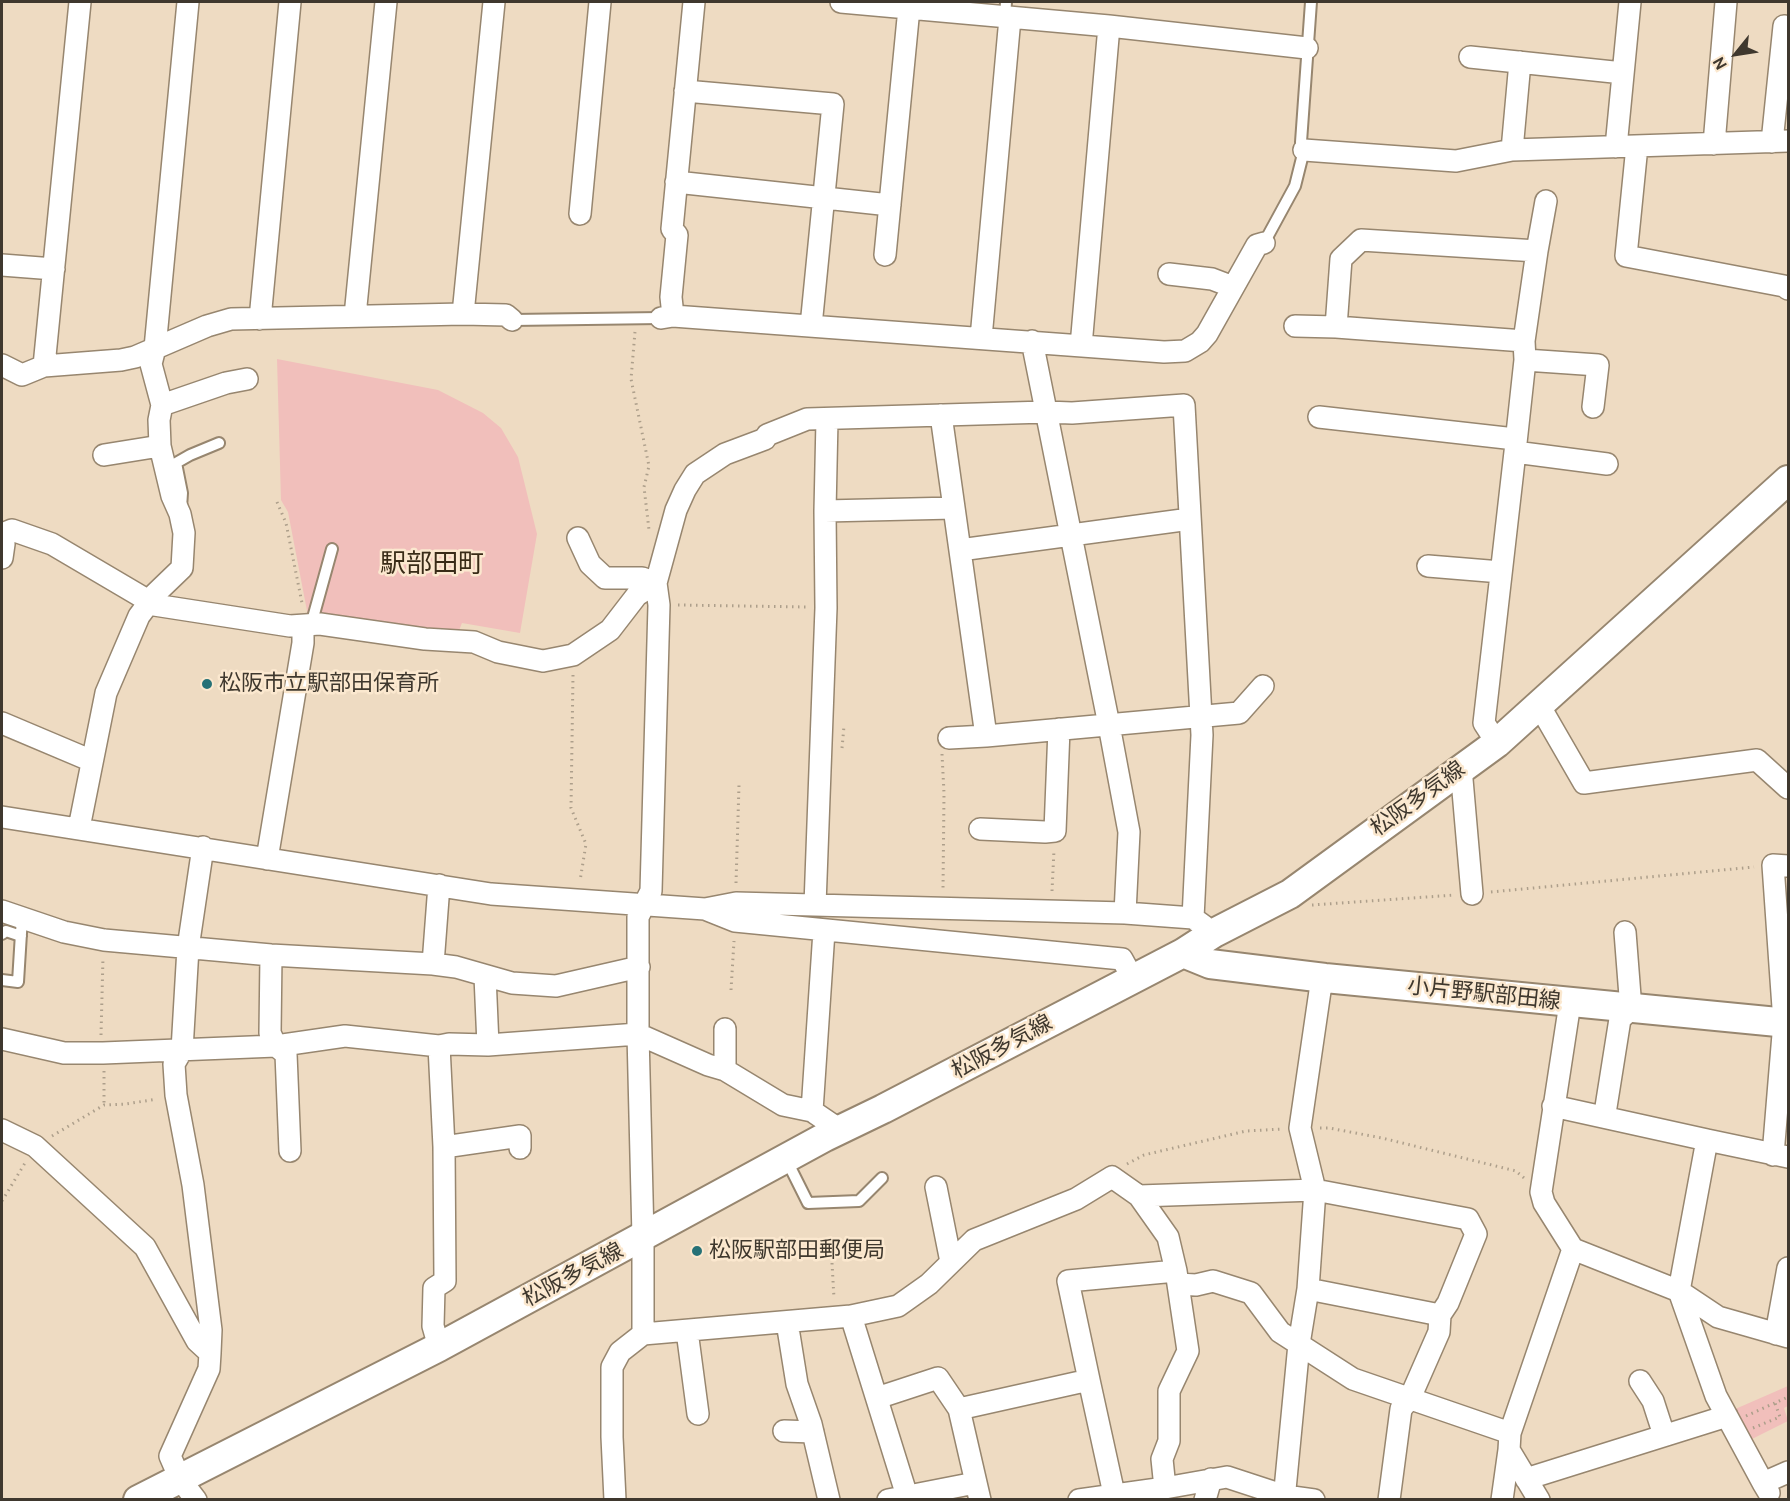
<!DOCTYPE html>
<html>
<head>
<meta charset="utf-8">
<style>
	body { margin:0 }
	#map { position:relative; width:1790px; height:1501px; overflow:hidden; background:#eedbc2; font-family:Cabin,sans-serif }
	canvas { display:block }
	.frame { position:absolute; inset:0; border:3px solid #3f382e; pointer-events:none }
	.north { position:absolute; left:1706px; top:24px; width:60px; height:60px; -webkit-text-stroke:4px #fbe8cf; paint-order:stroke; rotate:240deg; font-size:16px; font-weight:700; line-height:24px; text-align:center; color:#3f382e }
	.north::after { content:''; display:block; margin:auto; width:21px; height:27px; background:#3f382e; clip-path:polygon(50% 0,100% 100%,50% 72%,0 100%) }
</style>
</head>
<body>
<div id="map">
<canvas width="1790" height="1501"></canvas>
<div class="frame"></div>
<div class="north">N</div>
</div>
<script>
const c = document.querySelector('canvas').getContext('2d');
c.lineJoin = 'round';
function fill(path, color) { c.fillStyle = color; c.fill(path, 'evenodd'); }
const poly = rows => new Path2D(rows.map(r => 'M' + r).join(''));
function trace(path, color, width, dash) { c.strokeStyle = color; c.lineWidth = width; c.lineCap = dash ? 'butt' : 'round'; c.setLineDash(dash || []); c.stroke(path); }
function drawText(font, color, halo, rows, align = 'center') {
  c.font = font + ' Cabin,"Noto Sans JP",sans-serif'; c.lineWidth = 5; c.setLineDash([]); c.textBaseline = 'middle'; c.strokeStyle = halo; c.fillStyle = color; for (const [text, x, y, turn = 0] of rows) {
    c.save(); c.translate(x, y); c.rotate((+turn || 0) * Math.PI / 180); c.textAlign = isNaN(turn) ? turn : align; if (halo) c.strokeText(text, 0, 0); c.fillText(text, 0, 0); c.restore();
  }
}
fill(poly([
	[277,359,438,390,483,413,501,428,518,457,537,534,520,633,462,623,456,638,308,616,288,512,281,500],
	[1788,1386,1788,1406,1784,1408,1788,1421,1750,1440,1733,1410]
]), '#f1bfbb');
const service = poly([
	[1005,18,1006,2],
	[1264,243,1295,186,1304,150,1301,142,1311,2],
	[512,320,661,318],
	[181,508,182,493,176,463,190,455,219,443],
	[311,625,332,549],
	[2,934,6,931,21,936],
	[2,980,18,982,22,917],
	[786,1159,808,1203,859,1201,882,1178]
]);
const minor = poly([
	[841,2,1109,26,1307,48],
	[1470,57,1623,73],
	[685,91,833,104,811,326],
	[1772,142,1784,26,1788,27],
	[1714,144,1726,2],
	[1637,146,1626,256,1784,286,1788,289],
	[1616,147,1630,2],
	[1304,150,1456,161,1512,150,1788,141],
	[1512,150,1520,62],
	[676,182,890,205],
	[580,214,600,2],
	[1537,251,1546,201],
	[885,255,909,8],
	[2,265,54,269],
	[1169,274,1212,279,1233,287],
	[463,314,494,2],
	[355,316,386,2],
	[673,316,671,297,677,235,672,229,694,2],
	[661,318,673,316,1164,352,1185,351,1200,342,1207,334,1257,245,1264,243],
	[260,319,290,2],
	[1295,326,1336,327],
	[981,338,1010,18],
	[1032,341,1109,725,1129,832,1125,913],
	[1081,346,1109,26],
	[1525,360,1598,365,1593,407],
	[2,365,22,375,44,366,121,360,135,357,207,326,231,319,463,314,506,315,512,320],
	[44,366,80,2],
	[162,405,226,383,247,379],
	[941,415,986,736,949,738],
	[1319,417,1515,439],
	[827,420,825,511,954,508],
	[1515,452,1607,464],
	[104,455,160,446],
	[2,534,12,530,52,544,142,597,148,604,155,594,182,568,184,533,180,514,172,496,160,446,159,420,162,405,151,364,155,348,188,2],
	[578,538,590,564,605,578,642,578,656,583],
	[960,550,1190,519],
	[2,558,4,544,2,535],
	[1428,566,1501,572],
	[1539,705,1584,783,1757,760,1788,788],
	[2,723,92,761],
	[986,736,1239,713,1263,686],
	[1497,743,1484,723,1515,452,1525,360,1524,341,1537,251,1361,240,1341,259,1336,327,1524,341],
	[1461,768,1472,894],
	[2,817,491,894,705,909,736,903,1125,913,1193,918,1204,926],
	[79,828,106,693,139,616,148,604,290,626,320,624,425,639,474,642,498,652,543,661,573,655,610,630,637,595,656,583],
	[980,829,1045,832,1055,831,1059,729],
	[267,859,303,643,303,626],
	[815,905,826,608,825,511],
	[705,909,735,921,1122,959,1133,979],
	[2,911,64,932,104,940,271,955,433,964,456,967,512,983,556,986,639,967],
	[271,955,270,1033,276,1046,286,1054,290,1151],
	[433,964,439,885],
	[485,976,488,1045],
	[1570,1003,1541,1192,1544,1203,1573,1249,1679,1291,1707,1140,1788,1157],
	[2,1039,64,1053,103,1053,276,1046,345,1036,439,1046,449,1044,488,1045,638,1034,708,1065,725,1070,783,1105,812,1111,840,1130],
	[439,1046,444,1147,445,1281,434,1288,433,1326,439,1347],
	[725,1070,725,1029],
	[1553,1106,1707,1140],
	[1606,1107,1620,1019,1631,1009,1625,932],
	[812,1111,824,931],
	[2,1130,35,1146,145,1247,197,1341,210,1353],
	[444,1147,520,1136,520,1148],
	[1773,1155,1784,1022,1773,865,1788,866],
	[936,1187,951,1262],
	[1176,1271,1168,1237,1139,1196,1315,1190,1468,1219,1476,1234,1448,1303,1440,1315,1439,1332,1410,1398,1401,1409,1389,1500],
	[1178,1284,1196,1285,1213,1281,1251,1293,1280,1332,1353,1379,1510,1433],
	[1308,1289,1440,1315],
	[1679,1291,1716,1396,1763,1483],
	[1679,1291,1718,1317,1788,1337],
	[787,1322,797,1384,811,1424,829,1500],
	[687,1331,698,1414],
	[643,1334,851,1316],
	[1776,1334,1788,1268],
	[1089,1380,1114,1494],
	[1640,1381,1653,1401,1664,1435],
	[877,1398,938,1378,959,1409,980,1500],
	[959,1409,1089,1380,1068,1281,1176,1271,1188,1351,1169,1391,1169,1441,1162,1459,1165,1488,1079,1500],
	[784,1431,813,1432],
	[1526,1479,1727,1416],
	[1165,1488,1227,1477,1285,1496,1314,1500],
	[1769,1493,1763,1483,1788,1472],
	[907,1496,851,1316,898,1306,929,1284,974,1240,1076,1199,1112,1177,1139,1196],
	[196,1500,180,1479,170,1456,209,1369,210,1353,211,1330,193,1185,176,1095,174,1064,182,1050,188,948,203,847],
	[615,1500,612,1437,612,1367,620,1352,643,1334,643,1237,638,1034,638,917,651,891,659,605,656,583,676,510,685,490,695,474,725,454,765,439,767,435,807,419,1046,412,1072,413,1184,405,1202,735,1193,918],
	[888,1500,975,1483],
	[1205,1500,1211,1479],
	[1284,1500,1299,1344,1308,1289,1315,1190,1300,1128,1320,991,1325,978],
	[1502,1500,1509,1450],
	[1539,1500,1509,1450,1510,1433,1573,1249]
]);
const secondary = poly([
	[1183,953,1210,964,1325,978,1788,1023],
	[138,1500,439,1347,825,1137,883,1109,1183,953,1214,933,1290,894,1497,743,1788,480]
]);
trace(service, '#97866f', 14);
trace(minor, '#97866f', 24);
trace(secondary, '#97866f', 32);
trace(poly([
	[635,332,631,379,649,466,644,487,649,530],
	[277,502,286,523,302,603],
	[678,605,806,607],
	[573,675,571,808,586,844,580,881],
	[842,748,844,726],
	[942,754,944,793,943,889],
	[736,883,739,785],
	[1052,891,1054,850],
	[1491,892,1754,867],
	[1312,905,1455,895],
	[731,990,734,941],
	[101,1035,103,957],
	[104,1071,104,1105],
	[1320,1128,1329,1128,1382,1138,1516,1171,1524,1178],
	[52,1136,104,1105,126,1104,157,1099],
	[1127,1164,1144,1155,1246,1131,1283,1129],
	[2,1201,25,1163],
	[832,1263,834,1298],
	[1746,1416,1788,1397],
	[1753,1428,1780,1417,1775,1403]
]), '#ad9f8b', 3, [1.5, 4.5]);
trace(service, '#fff', 10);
trace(minor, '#fff', 21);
trace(secondary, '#fff', 28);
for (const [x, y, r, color] of [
	[207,684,6,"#267176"],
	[697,1251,6,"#267176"]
]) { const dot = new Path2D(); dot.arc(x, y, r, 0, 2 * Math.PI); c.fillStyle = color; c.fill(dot); trace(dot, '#fbe8cf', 2); }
drawText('22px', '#3f382e', '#fbe8cf', [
	["松阪市立駅部田保育所",219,684],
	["松阪駅部田郵便局",709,1251]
], 'left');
drawText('22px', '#3f382e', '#fbe8cf', [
	["松阪多気線",1418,799,-36],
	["小片野駅部田線",1484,994,6],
	["松阪多気線",1002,1047,-28],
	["松阪多気線",573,1275,-28]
]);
drawText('26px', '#392b17', '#fbe8cf', [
	["駅部田町",432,564]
]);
</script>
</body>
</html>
